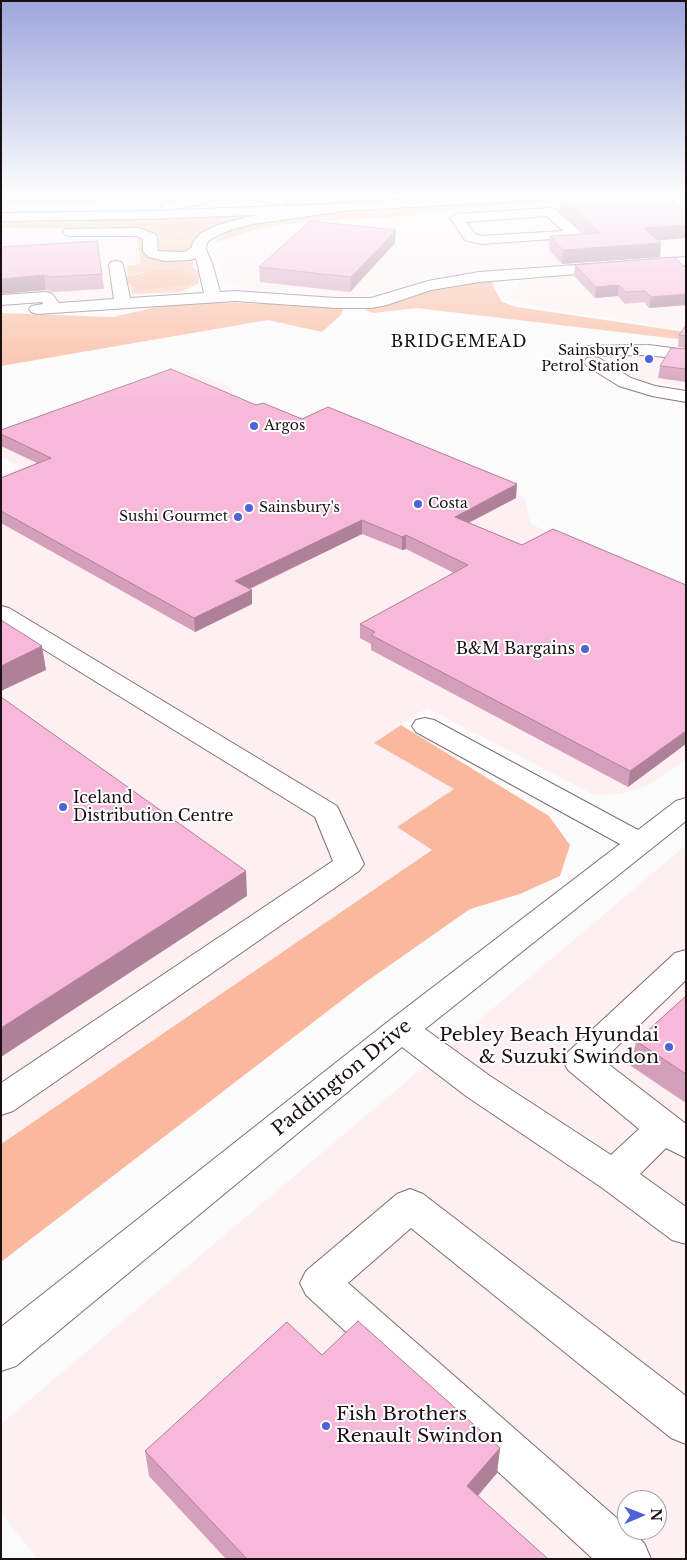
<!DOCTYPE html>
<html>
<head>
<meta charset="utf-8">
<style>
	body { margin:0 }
	#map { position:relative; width:687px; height:1560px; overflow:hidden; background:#fbfbfb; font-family:"Libre Baskerville",serif }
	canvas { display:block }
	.frame { position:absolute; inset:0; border:2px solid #1a1113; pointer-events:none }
	.north { position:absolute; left:617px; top:1490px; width:50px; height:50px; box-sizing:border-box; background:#fff; border:1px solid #a3a0a1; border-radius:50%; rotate:89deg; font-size:14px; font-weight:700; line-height:20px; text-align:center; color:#1a1113 }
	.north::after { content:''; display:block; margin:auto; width:18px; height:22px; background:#4e63d8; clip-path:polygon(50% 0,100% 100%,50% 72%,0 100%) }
</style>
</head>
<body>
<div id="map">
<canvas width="687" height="1560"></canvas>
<div class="frame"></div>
<div class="north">N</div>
</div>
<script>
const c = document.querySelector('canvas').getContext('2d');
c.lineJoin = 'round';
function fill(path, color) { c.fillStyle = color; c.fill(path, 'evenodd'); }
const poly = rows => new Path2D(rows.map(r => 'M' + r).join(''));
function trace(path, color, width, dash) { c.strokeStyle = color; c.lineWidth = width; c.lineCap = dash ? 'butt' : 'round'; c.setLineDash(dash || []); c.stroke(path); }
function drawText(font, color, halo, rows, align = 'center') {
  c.font = font + ' "Libre Baskerville",serif'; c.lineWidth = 4; c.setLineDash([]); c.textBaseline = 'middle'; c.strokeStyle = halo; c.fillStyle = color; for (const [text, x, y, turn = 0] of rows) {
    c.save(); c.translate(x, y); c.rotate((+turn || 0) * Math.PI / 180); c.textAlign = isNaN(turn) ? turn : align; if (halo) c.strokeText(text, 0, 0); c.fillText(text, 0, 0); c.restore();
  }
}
fill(poly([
	[584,195,686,195,686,255,494,269,416,281,367,295,349,297,243,289,226,283,217,263,214,248,217,239,260,220],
	[1,228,158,228,178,261,199,272,199,281,186,290,166,294,1,305],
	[686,266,686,330,555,310,507,299,519,284,521,278],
	[592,342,616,346,638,344,686,346,686,387,658,383,658,382,646,381,633,376],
	[188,371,232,388,228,394,285,417,328,416,524,497,531,524,686,591,686,760,645,787,621,794,594,795,427,708,374,743,454,789,397,827,432,850,1,1144,1,475,21,467,1,457,1,440],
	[686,845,686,1559,38,1559,1,1514,1,1424],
	[627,1500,657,1500,657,1530,627,1530]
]), '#fef0f2');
fill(poly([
	[18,195,209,195,165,200,1,205,1,196],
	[584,195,682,195,672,198,672,201,649,199,640,195,420,212,409,216,291,223,258,229,216,242,217,239,233,229,260,220,288,217],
	[259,214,223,223,209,229,195,239,190,252,163,254,160,251,157,234,153,232,132,229,1,228,1,220],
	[221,220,183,234,148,226,78,225,94,223],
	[120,234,139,237,142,241,143,251,153,259,193,260,193,267,199,272,199,281,198,284,180,292,132,294,130,286,137,290,167,288,142,272,128,276,127,266,141,264,137,238,121,238]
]), '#fac6b0');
fill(poly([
	[221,220,223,221,190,235,148,226,75,225,94,223],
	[60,221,66,223,55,228,11,228,22,222],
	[156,270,184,271,195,276,194,281,189,284,150,290,137,290,124,281,125,277],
	[492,278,494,288,502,302,517,307,686,332,686,340,417,308,373,313,365,310,454,283],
	[199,302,345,306,340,316,322,332,268,320,1,366,1,313,113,317,165,305],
	[401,725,549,816,570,845,560,876,520,894,470,909,363,984,1,1262,1,1144,432,850,397,827,454,789,374,743]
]), '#fab99e');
const minor = poly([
	[203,195,224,195,222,198,197,205,168,210,161,206,163,203,203,195],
	[247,195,270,195,287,199,289,202,282,206,249,198,247,195],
	[686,195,686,210,681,209,673,202,675,199,686,195],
	[333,205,340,209,338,212,252,224,228,231,211,239,207,243,206,249,212,263,220,292,235,291,336,298,371,298,428,281,479,272,686,257,686,265,479,282,431,290,387,305,371,308,336,308,235,301,37,314,31,312,29,309,31,306,43,304,42,302,1,305,1,295,46,292,52,294,59,303,114,299,109,265,111,262,116,261,121,262,123,265,130,298,204,293,196,258,189,260,165,261,148,257,143,251,143,239,137,236,70,236,65,235,63,232,65,229,139,228,155,234,157,237,158,251,185,252,192,247,193,242,201,233,218,225,251,216,333,205],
	[550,208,555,209,580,231,582,234,580,237,481,244,465,240,450,218,457,214,550,208],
	[547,216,563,231,481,236,475,234,466,222,547,216],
	[649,345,686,350,686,360,649,355,582,356,576,355,573,351,576,347,582,346,649,345],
	[593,357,599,358,631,378,655,386,686,391,686,402,652,396,619,386,587,366,584,362,587,358,593,357],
	[1,606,9,608,337,806,364,864,359,871,13,1111,1,1115,1,1083,333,861,315,817,1,623,1,606],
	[425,718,434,720,638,830,676,801,686,798,686,821,425,1029,490,1076,611,1155,639,1129,568,1070,563,1061,568,1052,675,953,686,950,686,980,603,1060,686,1124,686,1158,666,1148,640,1174,686,1207,686,1244,672,1240,601,1187,466,1096,402,1047,16,1366,1,1371,1,1327,390,1020,620,844,416,732,412,726,416,720,425,718],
	[410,1189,423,1194,686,1396,686,1444,671,1438,411,1228,348,1283,627,1527,627,1530,630,1530,644,1543,651,1559,593,1559,306,1295,300,1283,306,1271,397,1194,410,1189]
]);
const major = poly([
	[480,195,556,195,549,199,308,213,148,219,1,221,1,213,148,211,308,205,480,195]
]);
trace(minor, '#836c70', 2);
trace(major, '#836c70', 2);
fill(minor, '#fff');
fill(major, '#fff');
fill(poly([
	[561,197,659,241,660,257,562,264,549,250,550,236,585,234,560,211],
	[395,243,350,292,260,282,259,267],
	[1,247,102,274,104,289,52,292,46,290],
	[575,265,686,268,686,305,649,308,644,302,625,304,618,296,595,298,574,276],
	[686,325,686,348,678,347,679,335],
	[686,349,686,382,658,378,660,366],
	[256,405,302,419,516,498,469,523,522,545,686,585,628,787,371,650,371,644,360,638,360,624,454,573,406,549,402,550,362,534,250,589,252,604,195,632,1,523,1,478,37,463,1,446,1,430],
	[686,996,686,1103,631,1066,636,1041],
	[322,1355,500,1448,497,1473,478,1496,548,1559,226,1559,149,1476,145,1451]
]), '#d59ebb');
fill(poly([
	[686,225,686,238,642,242,644,228],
	[396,230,395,243,350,292,351,277],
	[661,243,660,257,562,264,563,250],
	[44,275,46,290,1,294,1,279],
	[619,285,618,296,595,298,596,287],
	[686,294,686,305,649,308,651,297],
	[517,484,516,498,454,530,455,517],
	[362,520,362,534,236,595,235,581],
	[406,535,406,549,402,550,402,537],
	[252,590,252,604,195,632,194,618],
	[42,646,46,670,1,691,1,666],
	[686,731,686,744,628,787,630,771],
	[246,871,247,896,1,1057,1,1028],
	[500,1448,497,1473,464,1511,467,1486]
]), '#ae8198');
const building = poly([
	[590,195,663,195,686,211,686,225,644,228,661,243,563,250,550,236,600,233,561,197,590,195],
	[310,221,396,230,351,277,259,267,310,221],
	[97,241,102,274,50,277,44,275,1,279,1,247,97,241],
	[674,257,686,268,686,294,651,297,645,291,626,292,619,285,596,287,575,265,674,257],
	[686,325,686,336,679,335,686,325],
	[671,348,686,349,686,369,660,366,671,348],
	[171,369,256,405,263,403,302,419,328,407,517,484,455,517,522,545,553,529,686,585,686,731,630,771,371,635,375,632,360,624,468,565,406,535,402,537,362,520,235,581,252,590,194,618,1,511,1,478,51,458,1,434,1,430,171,369],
	[1,620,42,646,1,666,1,620],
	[1,697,246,871,1,1028,1,697],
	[686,996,686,1074,636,1041,686,996],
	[358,1321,500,1448,467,1486,548,1559,247,1559,145,1451,287,1322,322,1355,358,1321]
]);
fill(building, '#f8b8d9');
trace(building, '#ae8198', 1);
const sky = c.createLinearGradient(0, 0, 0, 413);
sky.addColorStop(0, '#9da6dc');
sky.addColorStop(0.47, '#fdfdfd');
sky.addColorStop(1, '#fdfdfd00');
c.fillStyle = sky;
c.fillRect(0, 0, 687, 413);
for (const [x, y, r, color] of [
	[649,359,5,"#4e63d8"],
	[254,426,5,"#4e63d8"],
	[418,504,5,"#4e63d8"],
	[249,508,5,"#4e63d8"],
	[238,517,5,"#4e63d8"],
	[585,649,5,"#4e63d8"],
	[63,807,5,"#4e63d8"],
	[669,1047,5,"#4e63d8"],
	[326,1426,5,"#4e63d8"]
]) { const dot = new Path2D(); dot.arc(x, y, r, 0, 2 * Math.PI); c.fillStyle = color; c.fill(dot); trace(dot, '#fff', 2); }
drawText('14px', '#1a1113', '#fff', [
	["Sainsbury's",639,351,"right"],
	["Petrol Station",639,367,"right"],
	["Argos",264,426],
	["Costa",428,504],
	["Sainsbury's",259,508],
	["Sushi Gourmet",228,517,"right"]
], 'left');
c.letterSpacing = '1px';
drawText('16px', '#1a1113', '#fff', [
	["BRIDGEMEAD",459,342]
]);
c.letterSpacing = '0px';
drawText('16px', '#1a1113', '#fff', [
	["B&M Bargains",575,649],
	["Iceland",73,798,"left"],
	["Distribution Centre",73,816,"left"]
], 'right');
drawText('19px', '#1a1113', '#fff', [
	["Pebley Beach Hyundai",659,1036],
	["& Suzuki Swindon",659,1058],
	["Fish Brothers",336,1415,"left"],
	["Renault Swindon",336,1437,"left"]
], 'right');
drawText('19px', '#1a1113', '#fff', [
	["Paddington Drive",342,1078,-39]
]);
</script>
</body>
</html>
